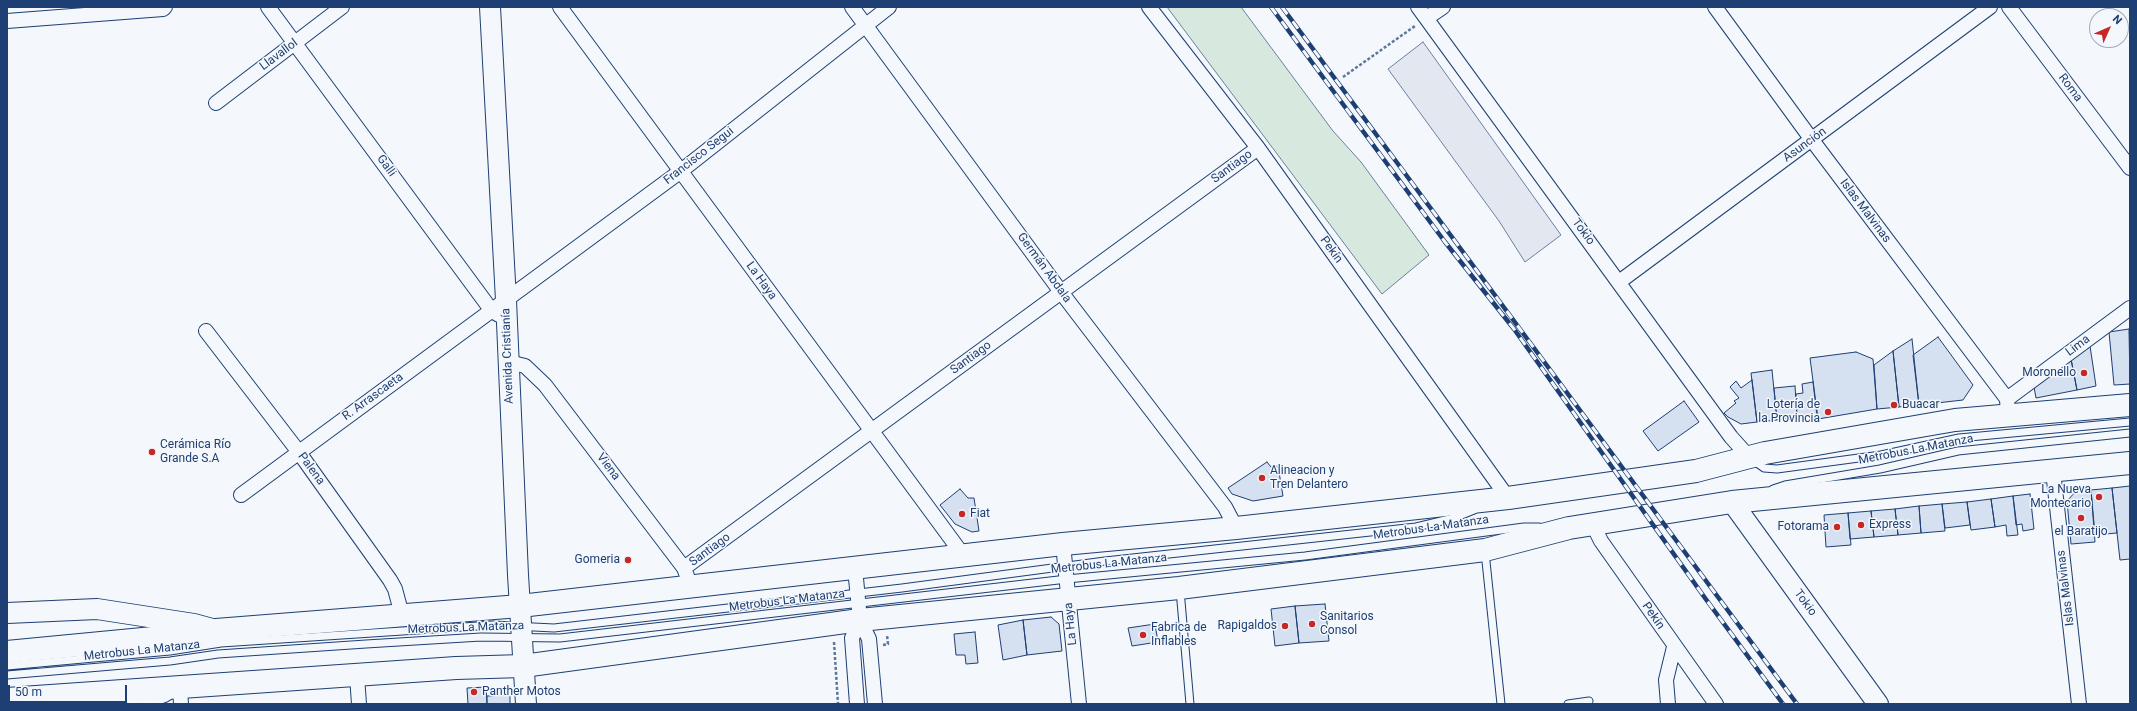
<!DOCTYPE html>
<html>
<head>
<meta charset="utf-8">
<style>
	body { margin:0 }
	#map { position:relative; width:2137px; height:711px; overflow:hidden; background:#f4f7fb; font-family:Roboto,sans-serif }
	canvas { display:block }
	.frame { position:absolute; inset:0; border:8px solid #1d3f73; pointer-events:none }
	.north { position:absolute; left:2089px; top:8px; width:40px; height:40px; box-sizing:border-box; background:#f4f7fb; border:1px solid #9eadc5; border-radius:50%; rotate:45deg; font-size:11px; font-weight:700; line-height:16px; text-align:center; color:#1d3f73 }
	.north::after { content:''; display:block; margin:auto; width:14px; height:18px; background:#c62828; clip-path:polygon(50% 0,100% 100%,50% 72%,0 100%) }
	.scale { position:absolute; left:8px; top:685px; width:119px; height:18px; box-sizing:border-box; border:2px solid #1d3f73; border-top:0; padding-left:5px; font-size:12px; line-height:14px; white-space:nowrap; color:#1d3f73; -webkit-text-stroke:3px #f4f7fb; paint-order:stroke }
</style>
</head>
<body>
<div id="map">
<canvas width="2137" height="711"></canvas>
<div class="frame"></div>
<div class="north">N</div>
<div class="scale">50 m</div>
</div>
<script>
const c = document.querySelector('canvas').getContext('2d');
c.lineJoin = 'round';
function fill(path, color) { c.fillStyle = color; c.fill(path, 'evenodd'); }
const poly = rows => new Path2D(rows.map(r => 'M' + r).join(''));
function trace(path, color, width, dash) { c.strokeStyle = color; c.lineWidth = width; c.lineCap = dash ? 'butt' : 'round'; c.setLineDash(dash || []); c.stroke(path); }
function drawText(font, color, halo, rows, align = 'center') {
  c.font = font + ' Roboto,sans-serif'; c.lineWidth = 3; c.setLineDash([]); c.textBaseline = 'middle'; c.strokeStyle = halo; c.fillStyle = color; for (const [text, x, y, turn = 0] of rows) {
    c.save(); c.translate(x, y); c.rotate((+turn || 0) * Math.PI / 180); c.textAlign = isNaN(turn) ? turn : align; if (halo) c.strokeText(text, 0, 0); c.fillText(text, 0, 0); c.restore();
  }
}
const green = poly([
	[1167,7,1241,7,1333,131,1361,162,1429,255,1382,294,1167,7]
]);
fill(green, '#d7e8df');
trace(green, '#687fa3', 1);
const parking = poly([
	[1423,42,1561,235,1525,262,1499,221,1388,69,1423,42]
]);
fill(parking, '#e3e8f0');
trace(parking, '#687fa3', 1);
const building = poly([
	[2129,329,2130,384,2114,385,2109,332,2129,329],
	[1938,337,1973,385,1963,400,1919,405,1913,355,1938,337],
	[1912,339,1919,405,1899,407,1893,351,1912,339],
	[2090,346,2096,386,2077,390,2071,359,2090,346],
	[1893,351,1899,407,1877,409,1874,365,1893,351],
	[1856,352,1873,359,1877,409,1818,419,1810,358,1856,352],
	[2071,359,2077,390,2036,398,2034,387,2071,359],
	[1772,370,1777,420,1757,422,1751,373,1772,370],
	[1752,380,1757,422,1741,424,1728,417,1724,413,1736,403,1734,401,1739,398,1730,387,1736,381,1741,388,1752,380],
	[1813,382,1817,416,1797,417,1796,394,1803,393,1802,384,1813,382],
	[1795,386,1797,417,1777,420,1774,388,1795,386],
	[1684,401,1699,422,1658,451,1643,431,1684,401],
	[1267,462,1271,467,1278,466,1283,496,1253,501,1232,494,1228,488,1267,462],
	[2130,486,2130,559,2120,560,2112,488,2130,486],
	[2112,488,2117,533,2095,535,2091,490,2112,488],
	[960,489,968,498,974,498,979,531,972,532,955,524,940,505,960,489],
	[2091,490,2095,542,2071,544,2067,501,2076,491,2091,490],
	[2030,494,2034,529,2023,531,2022,524,2016,525,2013,496,2030,494],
	[2013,496,2018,535,2007,536,2006,525,1995,527,1991,499,2013,496],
	[1991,499,1995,527,1971,530,1967,502,1991,499],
	[1967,502,1970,525,1945,528,1942,504,1967,502],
	[1942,504,1945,531,1921,533,1919,506,1942,504],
	[1919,506,1921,533,1898,535,1895,509,1919,506],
	[1895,509,1898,535,1874,537,1871,511,1895,509],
	[1871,511,1874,537,1850,539,1848,513,1871,511],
	[1848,513,1851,545,1826,547,1824,515,1848,513],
	[1325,604,1329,641,1299,643,1295,606,1325,604],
	[1295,606,1299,643,1275,646,1271,609,1295,606],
	[1051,617,1059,624,1062,651,1027,655,1023,620,1051,617],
	[1023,620,1027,655,1003,660,998,625,1023,620],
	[1155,624,1158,642,1132,646,1128,628,1155,624],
	[975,632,978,663,966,664,965,655,956,655,954,634,975,632],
	[486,687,487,704,468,704,467,688,486,687],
	[510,695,510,704,487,704,487,696,510,695]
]);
fill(building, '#d5e0f0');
trace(building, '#1d3f73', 1);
const lane = poly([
	[1754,461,1764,468,1777,469,1881,455,1959,438,2130,422],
	[1773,489,1785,485,1880,469,1958,451,2130,433],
	[1485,552,1501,704],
	[1180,590,1190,704],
	[7,666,170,651,221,643,493,625,554,628,902,588,1105,561,1416,527,1454,518,1474,510],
	[7,675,170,661,218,654,366,644,481,637,560,638,1067,579,1305,556,1524,527,1539,527],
	[1568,704,1589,701]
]);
const street = poly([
	[268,7,492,311,499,315],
	[560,7,963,555],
	[852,7,1061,292,1225,507,1236,528],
	[1149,7,1258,148,1508,498],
	[1418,7,1731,437,1749,457],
	[1715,7,1812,140,2007,399,2008,416],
	[2009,7,2130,168],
	[1427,18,1443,7],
	[7,21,163,9,165,7],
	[216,103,342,7],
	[1619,282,1990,7],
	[206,331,298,451,390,580,395,589,402,615],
	[509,362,525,366,545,385,684,568,687,576],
	[2007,399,2130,308],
	[2053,471,2079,704],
	[241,495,681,171,889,7],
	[1593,525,1601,541,1716,704],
	[1063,544,1079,704],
	[684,568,1258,148],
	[855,568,860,620,869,639,875,704],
	[357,676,359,704],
	[180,688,181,704],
	[857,704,852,638,860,620],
	[1668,704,1666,680,1674,647]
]);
const secondary = poly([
	[490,7,506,300,518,575,526,704],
	[1732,502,1878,704],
	[7,613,97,609,194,624,216,630],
	[132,704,164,692]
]);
const highway = poly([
	[7,652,195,634,216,630,520,606,1063,544,1236,528,1508,498,1696,471,1765,453,1955,420,2130,405],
	[7,699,456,668,523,666,860,620,1179,588,1485,550,1569,528,1732,502,2130,463]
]);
trace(lane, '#1d3f73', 9);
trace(street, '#1d3f73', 16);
trace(secondary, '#1d3f73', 22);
trace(highway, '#1d3f73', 24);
trace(poly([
	[1343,77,1415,26],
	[834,642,838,704],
	[883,645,888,644,887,635]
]), '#5e769c', 2.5, [3, 2]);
trace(lane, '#f4f7fb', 7);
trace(street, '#f4f7fb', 14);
trace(secondary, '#f4f7fb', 20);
trace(highway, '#f4f7fb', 22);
const rail = poly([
	[1271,7,1445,242,1514,329,1705,598,1783,704],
	[1282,7,1797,704]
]);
trace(rail, '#1d3f73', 4.5);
trace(rail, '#f4f7fb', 3, [9]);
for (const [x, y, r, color] of [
	[2084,373,4,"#c62828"],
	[1894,405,4,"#c62828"],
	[1828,412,4,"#c62828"],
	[152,452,4,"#c62828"],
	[1262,478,4,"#c62828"],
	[2099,497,4,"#c62828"],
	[962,514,4,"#c62828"],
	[2081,518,4,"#c62828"],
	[1861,525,4,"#c62828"],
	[1837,527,4,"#c62828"],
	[628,560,4,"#c62828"],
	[1312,624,4,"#c62828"],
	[1285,626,4,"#c62828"],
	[1143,635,4,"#c62828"],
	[474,692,4,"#c62828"]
]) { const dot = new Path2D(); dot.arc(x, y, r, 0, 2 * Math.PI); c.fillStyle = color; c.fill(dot); trace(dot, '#f4f7fb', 1.5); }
drawText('12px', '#1d3f73', '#f4f7fb', [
	["Llavallol",279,55,-37],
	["Roma",2070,88,53],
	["Asunción",1805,145,-36],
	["Francisco Segui",699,156,-38],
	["Galli",386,166,54],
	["Santiago",1232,167,-36],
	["Islas Malvinas",1865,211,53],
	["Tokio",1583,232,54],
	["Pekín",1331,250,54],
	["Germán Abdala",1044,268,54],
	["La Haya",761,281,54],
	["Lima",2078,346,-37],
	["Avenida Cristianía",508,356,-92],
	["Santiago",971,358,-36],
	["R. Arrascaeta",373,397,-36],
	["Metrobus La Matanza",1916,450,-11],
	["Viena",608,467,53],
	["Palena",311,469,54],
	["Metrobus La Matanza",1431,528,-8],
	["Santiago",710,550,-36],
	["Metrobus La Matanza",1109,564,-6],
	["Islas Malvinas",2066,588,-97],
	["Metrobus La Matanza",787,601,-7],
	["Tokio",1805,603,54],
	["Pekín",1653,616,55],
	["La Haya",1071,624,-96],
	["Metrobus La Matanza",466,628,-2],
	["Metrobus La Matanza",142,651,-6]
]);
drawText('12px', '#1d3f73', '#f4f7fb', [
	["Moronello",2076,373,"right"],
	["Lotería de",1820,405,"right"],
	["la Provincia",1820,419,"right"],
	["Buacar",1902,405],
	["Cerámica Río",160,445],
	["Grande S.A",160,459],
	["Alineacion y",1270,471],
	["Tren Delantero",1270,485],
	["La Nueva",2091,490,"right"],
	["Montecario",2091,504,"right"],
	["Fiat",970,514],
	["Express",1869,525],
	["Fotorama",1829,527,"right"],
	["el Baratijo",2081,532,"center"],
	["Gomeria",620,560,"right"],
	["Sanitarios",1320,617],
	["Consol",1320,631],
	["Rapigaldos",1277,626,"right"],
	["Fabrica de",1151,628],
	["Inflables",1151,642],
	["Panther Motos",482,692]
], 'left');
</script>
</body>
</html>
